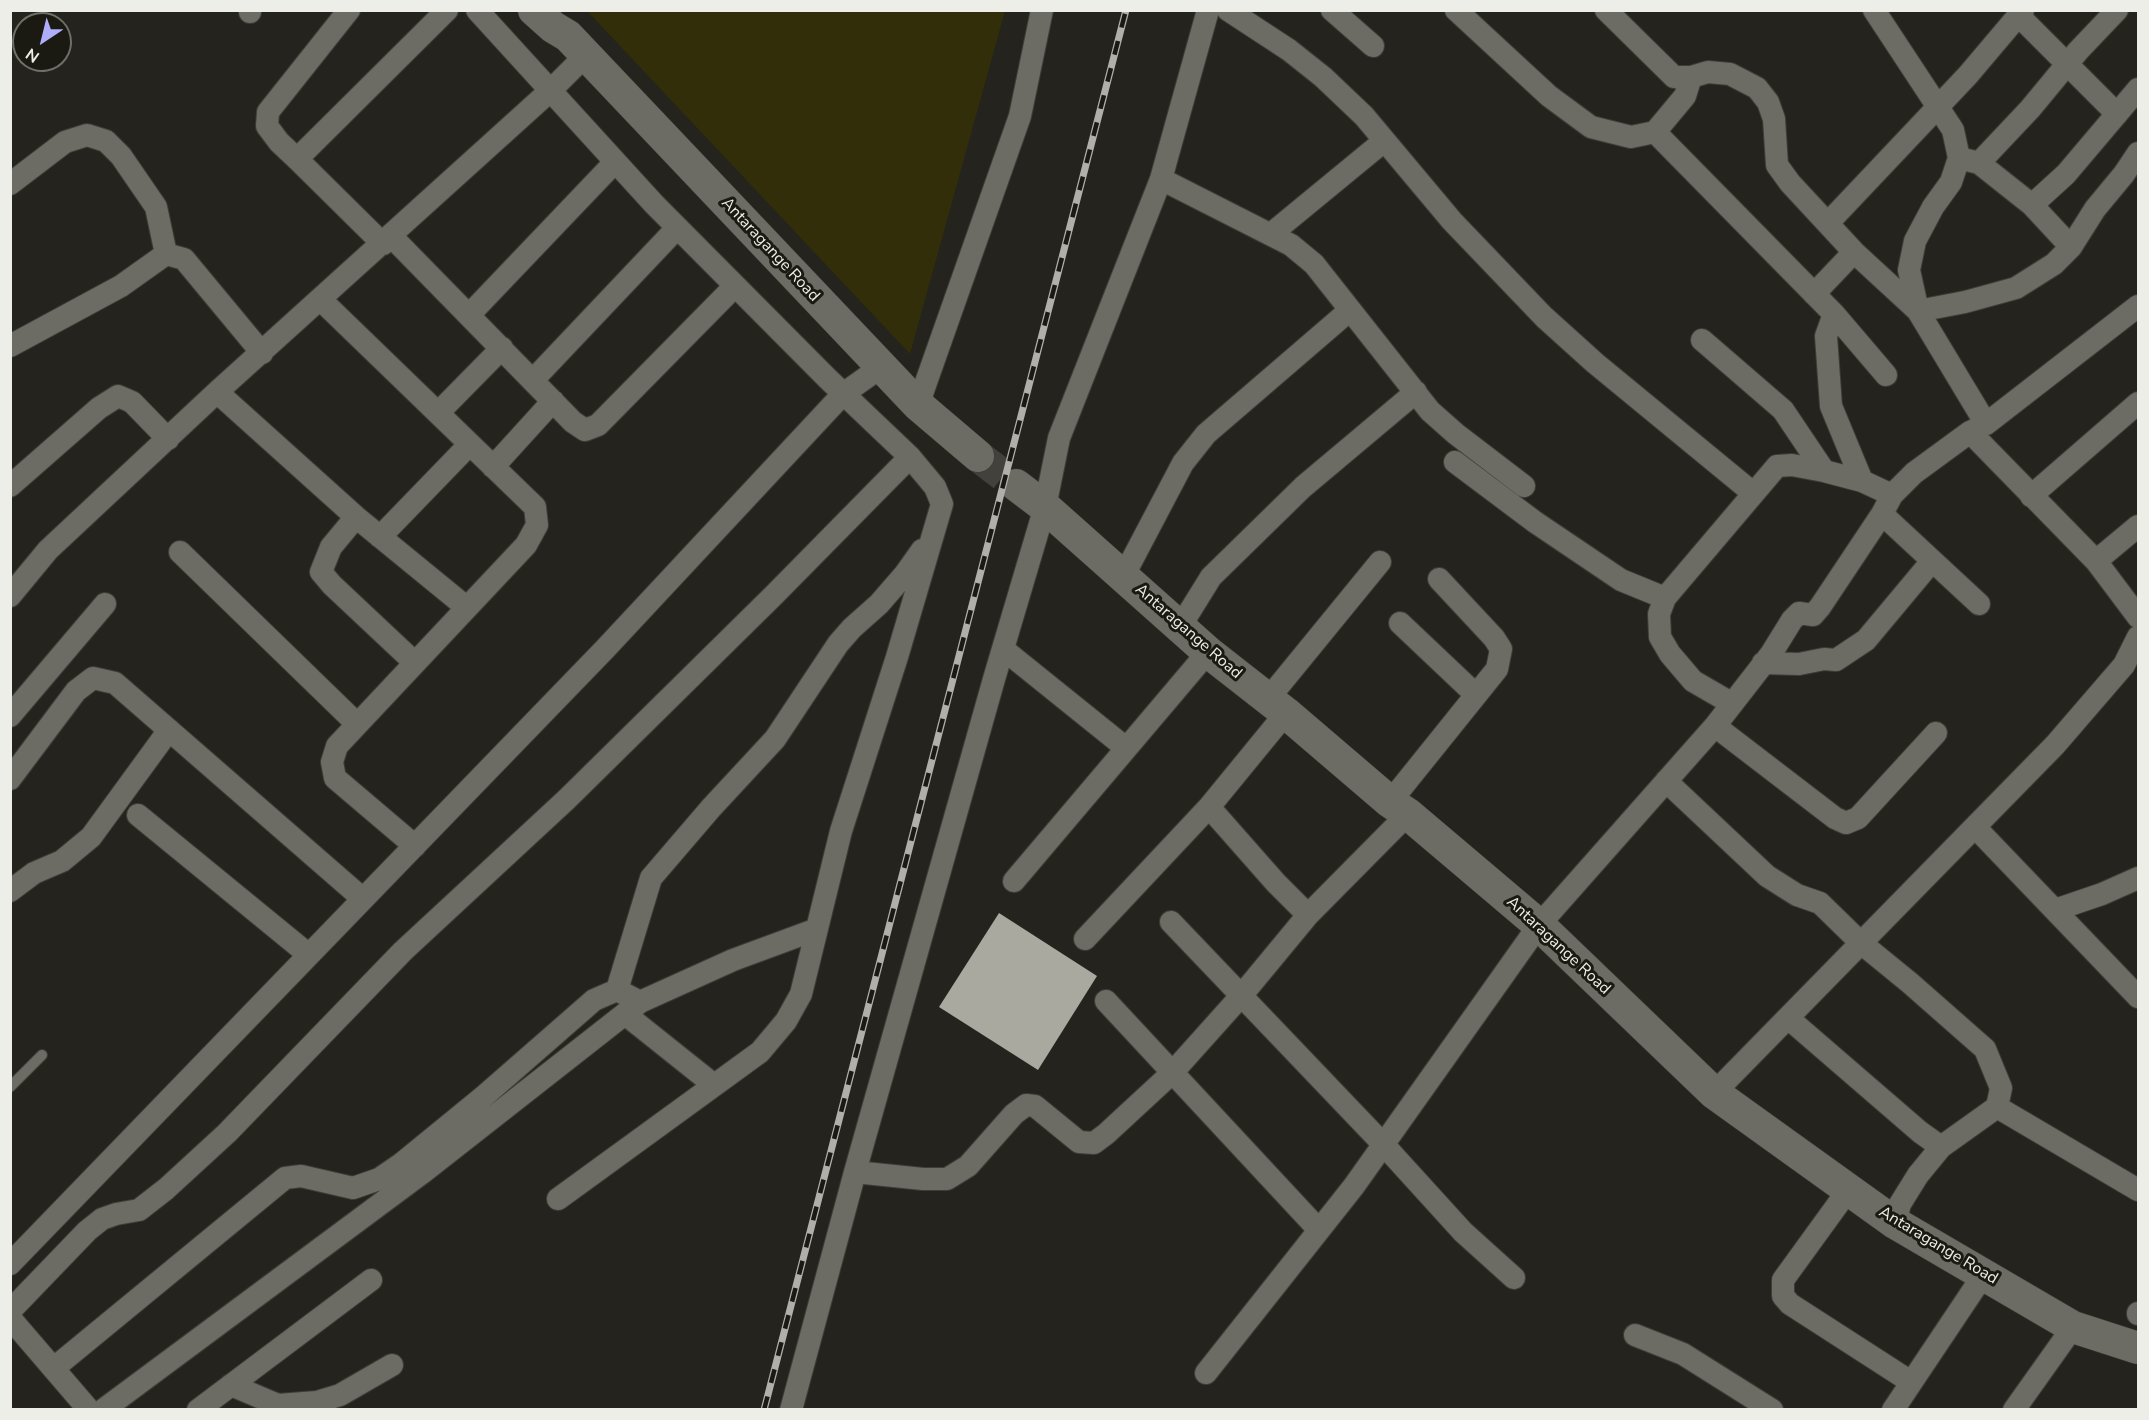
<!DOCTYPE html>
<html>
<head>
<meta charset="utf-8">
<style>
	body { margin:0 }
	#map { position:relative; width:2149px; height:1420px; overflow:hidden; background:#24231d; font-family:"Nunito Sans",sans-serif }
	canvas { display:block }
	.frame { position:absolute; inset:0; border:12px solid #eeeee9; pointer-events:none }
	.north { position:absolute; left:12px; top:12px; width:60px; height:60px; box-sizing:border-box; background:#1a1a13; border:2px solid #6f6f69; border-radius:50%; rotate:215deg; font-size:16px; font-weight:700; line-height:24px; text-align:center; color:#eeeee9 }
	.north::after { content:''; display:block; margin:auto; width:21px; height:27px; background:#afaefa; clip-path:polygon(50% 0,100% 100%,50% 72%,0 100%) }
</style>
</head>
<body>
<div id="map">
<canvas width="2149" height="1420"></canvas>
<div class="frame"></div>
<div class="north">N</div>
</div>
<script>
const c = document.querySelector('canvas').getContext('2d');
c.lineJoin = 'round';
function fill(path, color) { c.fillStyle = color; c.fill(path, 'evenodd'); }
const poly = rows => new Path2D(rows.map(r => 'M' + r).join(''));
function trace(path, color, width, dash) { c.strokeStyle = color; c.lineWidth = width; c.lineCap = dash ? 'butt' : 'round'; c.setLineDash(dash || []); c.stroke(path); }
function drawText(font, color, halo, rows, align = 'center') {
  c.font = font + ' "Nunito Sans",sans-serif'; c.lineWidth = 6; c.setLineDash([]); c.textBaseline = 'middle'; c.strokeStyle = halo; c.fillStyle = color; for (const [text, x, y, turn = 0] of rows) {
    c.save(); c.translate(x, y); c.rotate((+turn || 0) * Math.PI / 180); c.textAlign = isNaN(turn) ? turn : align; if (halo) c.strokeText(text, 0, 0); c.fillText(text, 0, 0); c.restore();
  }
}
fill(poly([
	[587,11,1005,11,910,354]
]), '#312e09');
fill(poly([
	[999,913,1097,976,1038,1070,939,1007]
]), '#a9a9a0');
trace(poly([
	[978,456,1016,485]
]), '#42413c', 32, [32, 16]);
const lane = poly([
	[10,1087,42,1055]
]);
const street = poly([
	[477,10,654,204,828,379,910,457,935,487,942,504,897,657,841,831,801,994,786,1021,760,1052,558,1199],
	[1228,10,1289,50,1323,77,1364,116,1452,221,1544,317,1595,363,1753,493],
	[1332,10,1373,46],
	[1456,10,1549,96,1591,127,1631,137,1655,132,1685,96,1691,77],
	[1606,10,1674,77,1691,77,1708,72,1730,74,1757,88,1768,102,1774,119,1777,165,1790,183,1854,252,1918,311,1965,302,2016,288,2054,264,2071,247],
	[1874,10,1953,130,1959,158,1951,182,1933,207,1915,241,1909,270,1918,311,1986,424],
	[250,12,250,10],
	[2019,16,2117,114],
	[1655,132,1834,314,1886,375],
	[1959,158,1979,163,2032,205,2071,247,2095,209,2124,174,2138,153],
	[297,159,279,142,267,126,268,112,349,10],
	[1979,163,2030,109,2078,51,2117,10],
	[1161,179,1291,245,1314,264,1430,411,1456,434,1524,486],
	[10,184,65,142,87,135,106,141,121,156,156,207,166,254],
	[2032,205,2066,174,2138,89],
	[1828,223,1968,75,2023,10],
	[1271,234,1384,141],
	[391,236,573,422,585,430,598,425,735,286],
	[383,244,297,159,447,10],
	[1814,294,1854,252],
	[321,300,535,507,537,525,526,545,337,746,332,762,335,778,415,846],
	[1834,314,1826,336,1831,406,1862,481],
	[469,315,615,162],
	[1702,340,1783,410,1824,471],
	[10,346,121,286,166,254,184,259,262,353],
	[533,380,677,228],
	[217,392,356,517,466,607],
	[918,405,1020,116,1042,10],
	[438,413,502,348],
	[1970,432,2096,561],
	[1455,462,1535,522,1621,580,1665,598],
	[493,467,553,401],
	[10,486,99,408,118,396,132,402,168,439],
	[2031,496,2138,403],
	[1882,514,1979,604],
	[356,517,331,547,321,572,332,585,414,662],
	[2138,526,2096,561,2138,617],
	[380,537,470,444],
	[180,552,356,723],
	[1123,577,1183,463,1206,434,1350,310],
	[10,596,48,550,217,392,551,90,586,55],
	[1400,623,1475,694],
	[1180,627,1211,577,1303,487,1416,392],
	[1003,649,1126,748],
	[1763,663,1799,664,1824,659,1836,660,1866,640,1932,561],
	[1268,699,1380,562],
	[1731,703,1693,681,1670,654,1660,637,1659,614,1665,598,1777,466,1792,465,1824,471,1862,481,1892,495],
	[10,716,105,604],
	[1715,726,1835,818,1846,823,1858,818,1936,733],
	[10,779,76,691,93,678,115,683,363,899],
	[1666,781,1767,876,1797,895,1820,903,1861,943,1910,983,1985,1049,2001,1088,1997,1107,1941,1147,1918,1175,1900,1204,1895,1223],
	[1390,802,1497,669,1501,649,1494,638,1439,579],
	[138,815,309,955],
	[1975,827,2138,997],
	[1014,881,1208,652],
	[10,891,34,873,62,861,91,837,169,730],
	[2055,910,2102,894,2138,878],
	[1308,915,1408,814],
	[1171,922,1383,1144,1463,1232,1514,1278],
	[1085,939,1209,807],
	[617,990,651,878,711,808,775,739,838,644,852,628,879,604,905,574,922,550],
	[1106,1001,1319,1230],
	[625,1014,714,1085],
	[1788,1018,1920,1132,1941,1147],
	[1714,1093,2055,745,2124,665,2138,637],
	[1997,1107,2138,1190],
	[855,1172,923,1179,947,1179,968,1166,1014,1114,1026,1105,1035,1106,1079,1142,1094,1143,1106,1134,1172,1073,1241,996,1308,915,1276,883,1209,807,1286,713],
	[1849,1189,1783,1280,1783,1296,1790,1304,1911,1382],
	[10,1264,605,649,843,394,881,367],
	[10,1311,87,1231,102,1219,116,1214,139,1210,166,1189,227,1133,403,951,567,799,774,595,910,457],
	[2138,1314,2138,1313],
	[10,1318,89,1410],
	[1635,1335,1683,1354,1772,1410],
	[54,1368,285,1178,301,1176,353,1188,379,1179,401,1164,483,1097,594,1000,617,990,640,1002],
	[1206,1373,1354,1186,1539,925,1715,726,1771,654,1792,620,1799,613,1813,615,1820,607,1882,514,1892,495,1914,473,1970,432,1986,424,2138,306],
	[231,1385,278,1405,317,1402,340,1395,392,1365],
	[103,1410,422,1173,640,1002,733,960,817,929],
	[198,1410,371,1280],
	[791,1410,855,1172,994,679,1045,507,1059,438,1161,179,1208,10],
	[1893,1410,1984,1274],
	[2014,1410,2073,1327]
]);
const secondary = poly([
	[534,10,553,27,568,36,918,405,978,456],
	[1016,485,1045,507,1208,652,1286,713,1390,802,1408,814,1539,925,1714,1093,1895,1223,2073,1327,2138,1348]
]);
trace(lane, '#3e3e39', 12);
trace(street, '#3e3e39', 24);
trace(secondary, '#3e3e39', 33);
trace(lane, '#6c6c64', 10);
trace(street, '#6c6c64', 22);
trace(secondary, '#6c6c64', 32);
const rail = poly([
	[764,1410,1126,10]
]);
trace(rail, '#b0afaa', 7);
trace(rail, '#1a1a13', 4.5, [14]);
drawText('16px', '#eeeee9', '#1a1a13', [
	["Antaragange Road",770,250,47],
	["Antaragange Road",1188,632,41],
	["Antaragange Road",1558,946,43],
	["Antaragange Road",1938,1246,31]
]);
</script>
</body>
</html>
